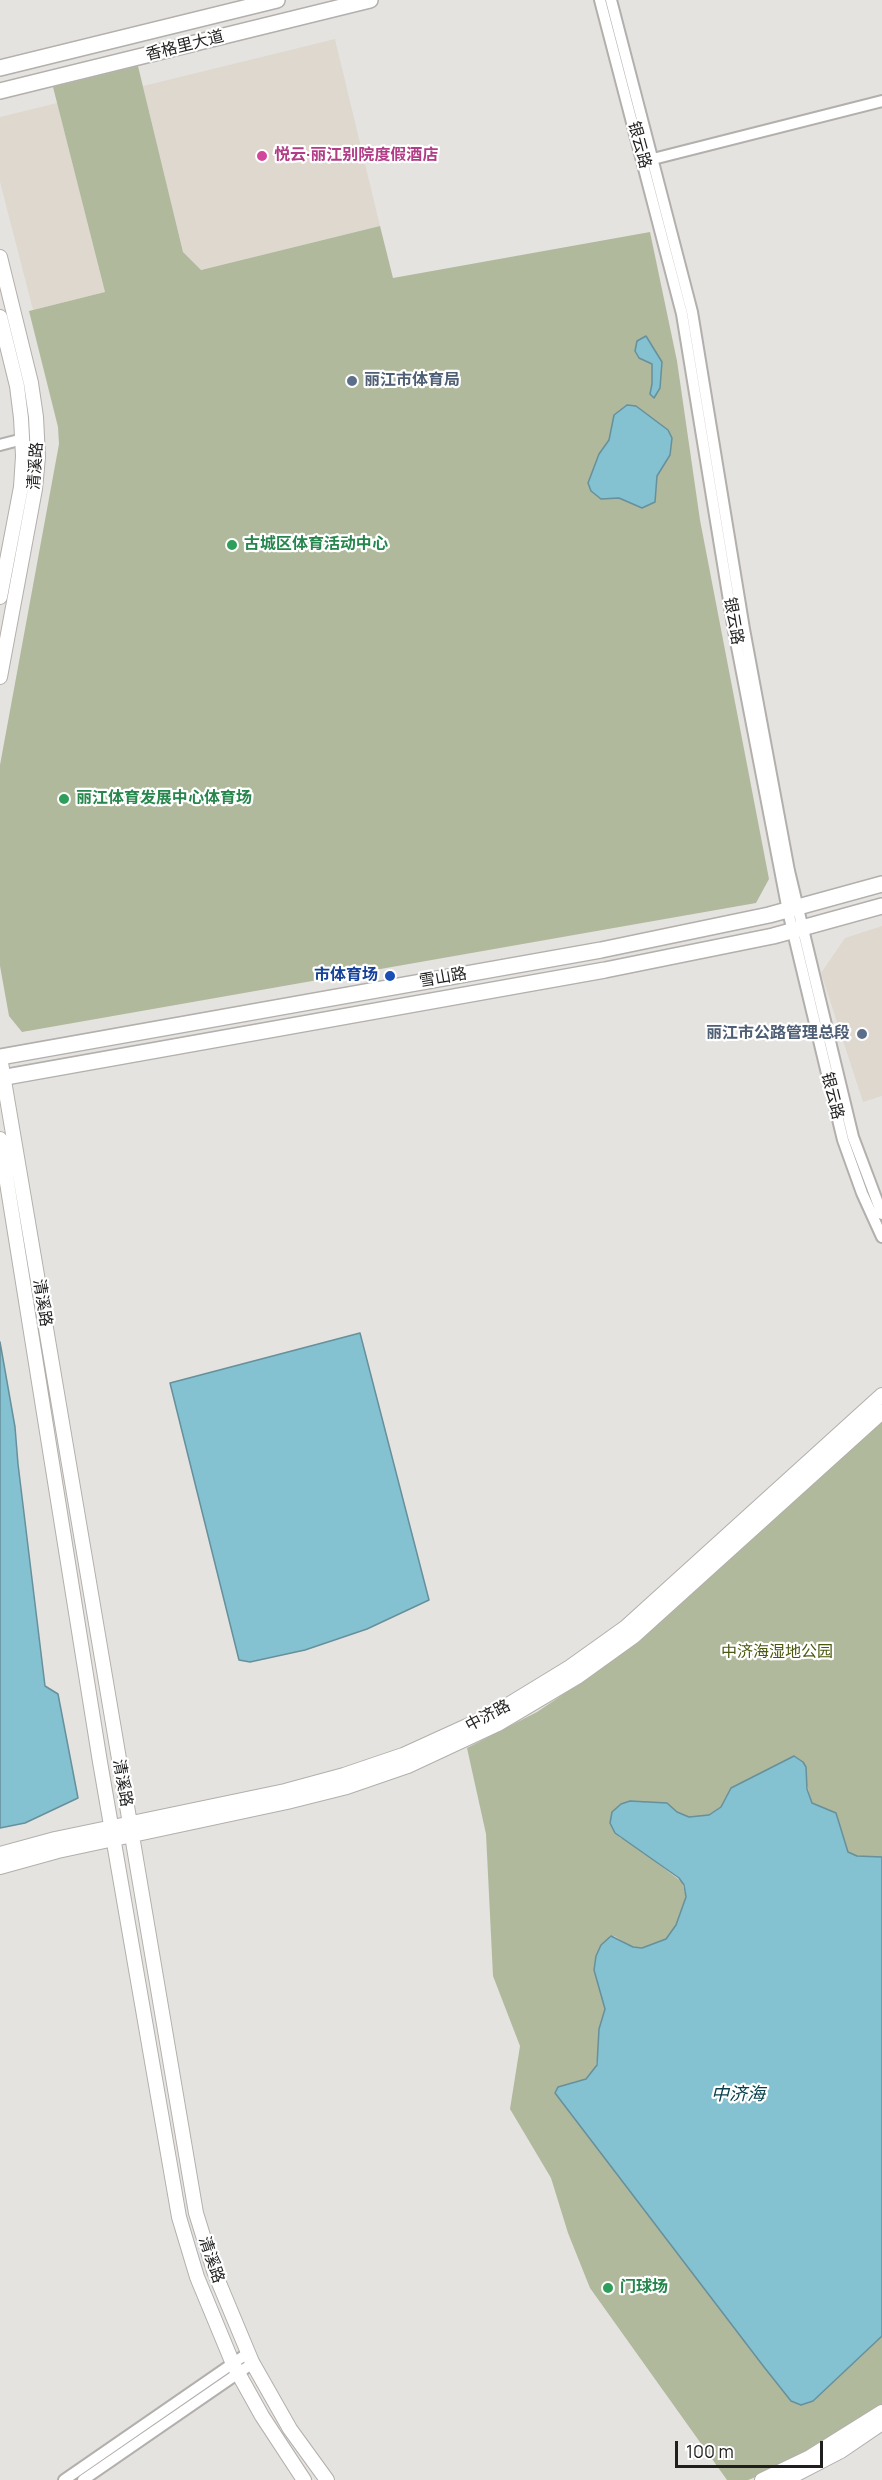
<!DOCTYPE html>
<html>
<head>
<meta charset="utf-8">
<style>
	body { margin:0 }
	#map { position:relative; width:882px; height:2480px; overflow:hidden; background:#e5e3e0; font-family:Manrope,sans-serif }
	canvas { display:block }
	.scale { position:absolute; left:675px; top:2441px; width:148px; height:27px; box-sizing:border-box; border:3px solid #201f1e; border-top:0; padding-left:8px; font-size:18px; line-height:21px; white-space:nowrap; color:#201f1e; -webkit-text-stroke:4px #fff; paint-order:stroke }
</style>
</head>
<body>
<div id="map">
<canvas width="882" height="2480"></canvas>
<div class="scale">100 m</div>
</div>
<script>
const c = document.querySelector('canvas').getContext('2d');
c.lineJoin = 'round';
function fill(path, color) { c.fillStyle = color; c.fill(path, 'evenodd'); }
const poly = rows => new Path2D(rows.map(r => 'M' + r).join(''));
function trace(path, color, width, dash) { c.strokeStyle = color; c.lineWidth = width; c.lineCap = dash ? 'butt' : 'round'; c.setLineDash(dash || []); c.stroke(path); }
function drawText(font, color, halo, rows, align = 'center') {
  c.font = font + ' Manrope,"Noto Sans SC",sans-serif'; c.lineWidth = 4.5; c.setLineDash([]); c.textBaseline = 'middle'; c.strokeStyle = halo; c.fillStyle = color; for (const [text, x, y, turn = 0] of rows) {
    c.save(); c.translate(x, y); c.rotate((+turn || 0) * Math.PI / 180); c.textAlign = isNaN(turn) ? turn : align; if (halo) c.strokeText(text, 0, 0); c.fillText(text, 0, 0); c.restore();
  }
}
fill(poly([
	[335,39,380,226,200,270,183,252,143,86],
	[57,103,105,292,33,310,0,182,0,117],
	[882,926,882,1096,863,1102,821,973,845,938]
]), '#dfd8ce');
fill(poly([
	[138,66,183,252,201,270,380,226,393,278,650,232,677,361,700,520,769,879,756,903,22,1032,9,1016,0,966,0,765,59,444,58,427,29,311,105,292,53,87],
	[882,1418,882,1857,857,1856,848,1852,836,1813,812,1803,806,1782,794,1756,731,1788,721,1807,709,1815,689,1817,677,1812,666,1803,619,1837,631,1843,682,1882,686,1897,676,1925,666,1939,648,1947,633,1947,614,1936,594,1970,605,2009,601,2022,596,2068,586,2079,574,2082,555,2093,791,2401,813,2401,882,2336,882,2405,833,2438,768,2472,748,2480,727,2480,590,2288,568,2233,551,2178,510,2109,520,2046,493,1976,486,1834,467,1748,537,1712,586,1679]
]), '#b0b99c');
const water = poly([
	[646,336,662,362,660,388,654,398,650,394,652,384,652,364,639,358,635,351,637,341,646,336],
	[627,405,636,406,668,430,672,438,670,455,657,476,655,502,642,508,619,498,601,499,591,491,588,483,599,454,609,440,614,415,627,405],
	[360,1333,429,1600,367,1629,305,1650,250,1662,239,1660,170,1383,360,1333],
	[0,1342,15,1427,18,1464,45,1686,58,1694,78,1798,25,1823,0,1828,0,1342],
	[794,1756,803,1762,806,1767,807,1789,812,1803,836,1813,848,1852,857,1856,882,1857,882,2336,813,2401,801,2405,791,2401,764,2367,555,2093,558,2087,586,2079,597,2065,599,2029,605,2009,594,1970,596,1956,601,1945,611,1936,633,1947,642,1948,666,1939,676,1925,686,1897,684,1885,679,1878,615,1833,610,1823,612,1812,621,1804,630,1801,667,1803,677,1812,689,1817,709,1815,721,1807,731,1788,794,1756]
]);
fill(water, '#84c1d1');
trace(water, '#66909b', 1.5);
const minor = poly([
	[600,0,682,314,734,631,788,911,843,1140,862,1193,882,1237],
	[611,0,692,312,744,629,789,871,853,1137,882,1214],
	[653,159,882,101],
	[0,445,23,439],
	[64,2480,248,2353],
	[83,2480,253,2363]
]);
const tertiary = poly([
	[0,257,31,383,36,417,38,457,35,489,0,677],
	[0,317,17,386,21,418,23,456,21,487,0,597],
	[0,1057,196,2213,214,2271,252,2362,290,2429,327,2480],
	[0,1139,100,1762,179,2217,197,2277,233,2364,262,2416,304,2480],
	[0,1854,55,1839,285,1791,344,1775,403,1755,493,1714,570,1667,626,1627,882,1395],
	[0,1867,58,1851,287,1802,347,1787,408,1766,498,1724,577,1677,634,1636,882,1412],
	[762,2480,810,2457,882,2412],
	[785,2480,841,2451,882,2423]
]);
const secondary = poly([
	[0,68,277,0],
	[0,91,370,0],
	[0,1057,601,950,769,915,882,884],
	[0,1078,605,970,773,936,882,906]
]);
trace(minor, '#b2afac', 14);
trace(tertiary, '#b2afac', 16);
trace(secondary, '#b2afac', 18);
trace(minor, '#fff', 10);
trace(tertiary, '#fff', 14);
trace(secondary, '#fff', 15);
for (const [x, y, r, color] of [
	[262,156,6,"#d1479c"],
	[352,381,6,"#5c6f8a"],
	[232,545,6,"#2e9e5b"],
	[64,799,6,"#2e9e5b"],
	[390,976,6,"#1a4fb4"],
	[862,1034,6,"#5c6f8a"],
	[608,2288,6,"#2e9e5b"]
]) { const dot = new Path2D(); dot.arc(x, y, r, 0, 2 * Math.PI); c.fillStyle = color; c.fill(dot); trace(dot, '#fff', 2); }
drawText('16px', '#201f1e', '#fff', [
	["香格里大道",185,46,-14],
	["银云路",639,145,75],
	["清溪路",36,466,-86],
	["银云路",733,621,80],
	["雪山路",443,978,-10],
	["银云路",832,1096,76],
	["清溪路",42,1303,81],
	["中济路",488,1716,-28],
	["清溪路",122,1783,80],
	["清溪路",211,2260,71]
]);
drawText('bold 16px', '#b23c85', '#fff', [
	["悦云·丽江别院度假酒店",274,156]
], 'left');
drawText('bold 16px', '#4e5e75', '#fff', [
	["丽江市体育局",364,381],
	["丽江市公路管理总段",850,1034,"right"]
], 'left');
drawText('bold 16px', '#27864d', '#fff', [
	["古城区体育活动中心",244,545],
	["丽江体育发展中心体育场",76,799],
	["门球场",620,2288]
], 'left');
drawText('bold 16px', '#164399', '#fff', [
	["市体育场",378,976]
], 'right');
drawText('16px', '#4a590f', '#fff', [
	["中济海湿地公园",777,1653]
]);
drawText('italic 18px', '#08414d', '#fff', [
	["中济海",738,2095]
]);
</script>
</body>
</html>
